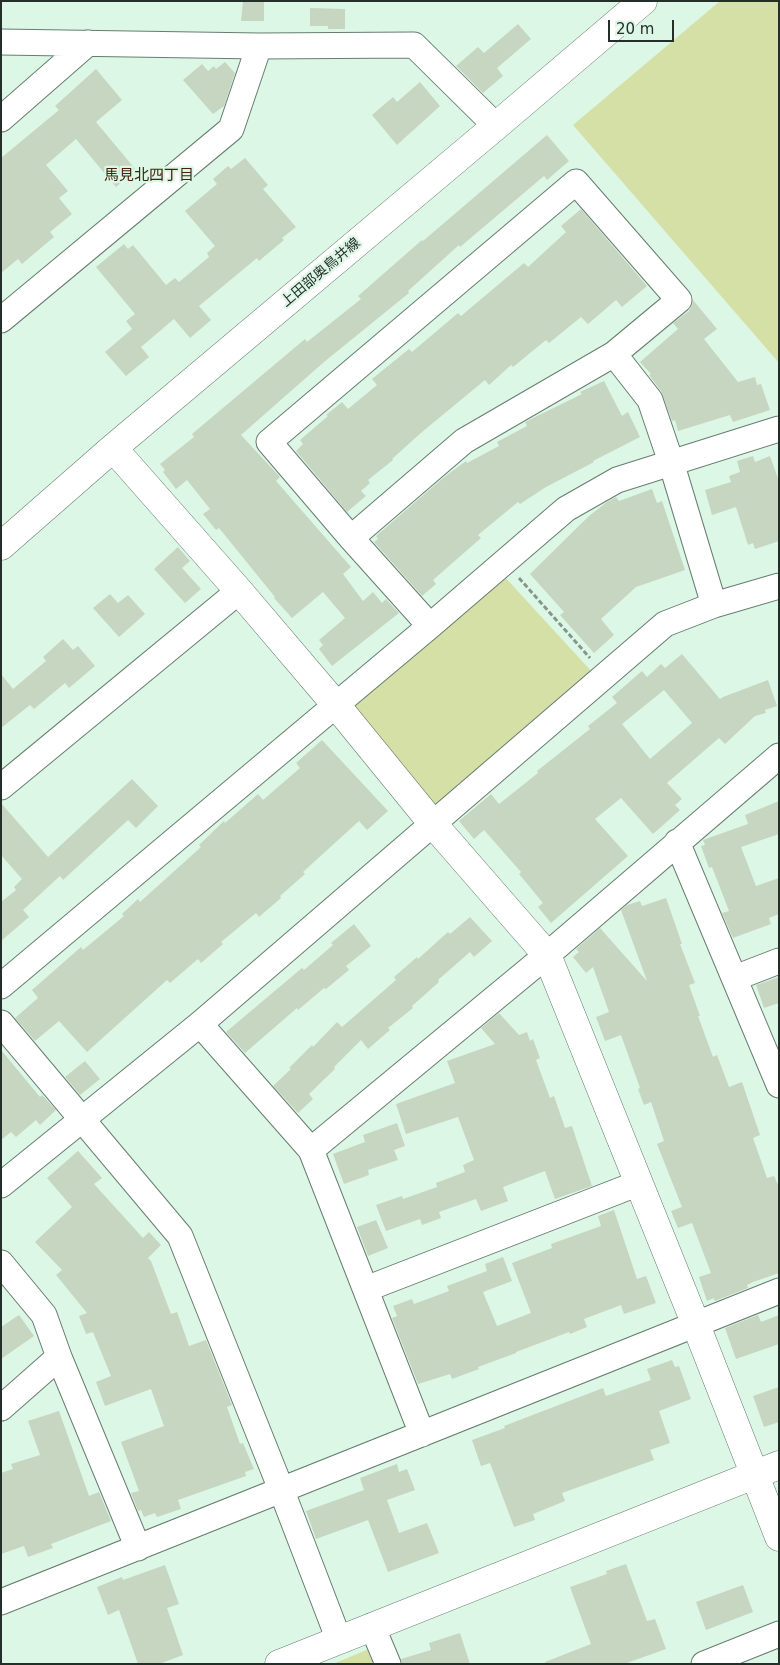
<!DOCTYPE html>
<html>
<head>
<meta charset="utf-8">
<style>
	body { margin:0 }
	#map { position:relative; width:780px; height:1665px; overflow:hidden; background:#ddf7e7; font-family:"DejaVu Sans",sans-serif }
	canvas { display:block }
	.frame { position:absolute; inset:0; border:2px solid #252f29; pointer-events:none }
	.scale { position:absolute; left:608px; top:20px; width:66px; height:22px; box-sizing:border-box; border:2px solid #252f29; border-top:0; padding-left:6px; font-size:15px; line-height:18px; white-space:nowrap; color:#252f29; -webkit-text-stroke:4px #ddf7e7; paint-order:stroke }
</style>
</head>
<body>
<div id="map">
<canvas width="780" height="1665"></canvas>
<div class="frame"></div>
<div class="scale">20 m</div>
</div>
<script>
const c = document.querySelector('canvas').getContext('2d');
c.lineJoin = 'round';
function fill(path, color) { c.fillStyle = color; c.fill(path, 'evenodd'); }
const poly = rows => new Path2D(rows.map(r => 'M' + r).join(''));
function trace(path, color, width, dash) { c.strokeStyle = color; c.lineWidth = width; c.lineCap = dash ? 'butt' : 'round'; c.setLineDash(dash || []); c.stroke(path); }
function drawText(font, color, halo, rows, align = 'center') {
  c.font = font + ' "DejaVu Sans","Noto Sans JP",sans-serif'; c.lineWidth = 4.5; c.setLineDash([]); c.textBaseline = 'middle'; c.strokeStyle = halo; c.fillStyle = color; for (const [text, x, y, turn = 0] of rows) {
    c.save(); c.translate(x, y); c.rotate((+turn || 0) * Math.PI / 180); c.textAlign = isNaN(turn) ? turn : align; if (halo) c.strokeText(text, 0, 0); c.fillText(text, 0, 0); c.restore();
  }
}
fill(poly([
	[720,1,779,1,779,363,573,125],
	[502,574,593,673,436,806,351,703],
	[371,1648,377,1664,333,1664]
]), '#d5e0a7');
fill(poly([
	[243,1,264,1,264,21,241,21],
	[310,8,345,9,345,29,328,29,328,26,310,26],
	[518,24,531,39,497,68,503,76,483,93,456,66,478,47,484,53],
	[225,62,235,73,224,106,213,114,183,80,202,64,208,71,214,66,216,69],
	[96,69,122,100,96,122,136,170,116,187,76,139,46,165,68,191,59,198,72,214,50,232,54,237,48,242,22,264,18,259,1,273,1,158,59,110,55,106],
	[420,82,440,106,397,145,372,115,393,97,397,102],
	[547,135,569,161,547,180,544,176,460,247,459,245,408,291,409,293,324,362,241,435,280,477,276,481,351,567,343,574,363,601,373,592,382,603,386,599,399,613,332,666,319,649,323,645,319,640,345,618,323,592,292,618,274,598,275,597,219,528,216,530,203,514,210,509,187,480,176,489,163,472,165,470,160,464,194,437,192,434,305,339,307,342,361,299,358,296,422,240,423,241],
	[245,158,268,185,263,189,296,227,282,238,284,240,259,261,257,258,199,306,211,320,190,338,174,319,141,347,149,357,126,376,105,352,132,329,126,321,135,314,96,267,124,244,128,249,133,245,166,285,175,278,179,282,209,257,207,253,215,246,185,211,217,184,213,179,228,166,231,169],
	[581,209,647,286,622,307,616,300,588,324,581,317,549,343,546,340,513,367,511,365,489,385,485,380,422,432,392,459,393,460,368,480,370,483,361,491,366,496,347,512,296,451,303,444,300,440,328,416,326,415,342,402,348,409,377,385,372,379,409,349,412,352,458,313,461,316,524,263,528,267,566,232,561,226],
	[693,300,717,329,704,339,738,382,755,377,757,385,761,384,770,410,733,422,730,415,678,431,675,420,672,421,661,391,649,375,651,374,640,362,678,329,673,323,689,311,692,305],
	[604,381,622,416,628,412,640,437,593,461,594,462,546,487,520,504,518,502,478,535,481,538,433,580,436,584,422,596,374,542,378,539,376,536,443,478,466,461,467,463,499,446,497,442,527,426,525,422,582,394,580,392],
	[753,456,755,462,770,456,779,481,779,541,755,549,753,543,748,545,736,507,712,515,705,490,731,482,729,476,740,472,737,461],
	[652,489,657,503,662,501,685,570,636,587,601,619,614,635,594,653,560,615,564,612,530,574,589,516,607,502,616,497,619,501],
	[178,547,190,561,182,568,201,589,185,603,154,569],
	[110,594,118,603,128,595,145,614,119,637,93,608],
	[63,639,73,650,78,646,95,666,69,688,65,683,34,709,30,705,1,728,1,674,13,689,46,661,43,657],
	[682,654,720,699,723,697,768,680,777,706,765,710,766,713,755,716,725,744,719,738,667,783,682,799,675,805,680,810,653,834,621,798,595,819,628,856,551,923,538,907,543,903,519,874,521,872,484,830,474,839,459,821,491,794,499,804,538,773,537,771,590,729,588,726,617,703,612,697,642,671,647,677,661,664,665,668],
	[664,690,692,723,650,759,622,724],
	[322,740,388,811,367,830,359,821,303,872,305,874,280,896,281,898,259,917,256,913,221,942,223,944,201,963,198,959,170,983,167,980,87,1052,59,1021,35,1041,15,1018,38,998,32,990,81,947,83,950,124,916,122,914,138,899,140,902,201,847,199,845,224,821,225,823,258,794,263,800,300,768,296,763],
	[132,779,158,806,136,828,128,820,63,880,60,876,23,910,29,917,1,941,1,902,16,890,14,887,22,879,1,855,1,803,48,857],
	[779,801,779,834,741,847,756,886,779,878,779,914,769,918,771,924,733,938,722,913,729,911,712,867,709,868,701,846,705,845,703,840,748,824,745,815],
	[666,898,682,944,680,944,695,983,689,985,700,1016,698,1016,713,1057,717,1055,729,1087,742,1082,760,1135,753,1138,767,1178,774,1176,779,1187,779,1273,753,1282,747,1285,748,1288,715,1301,714,1298,707,1301,699,1277,711,1273,692,1223,678,1228,671,1211,682,1207,657,1144,664,1141,651,1102,644,1105,638,1089,640,1088,621,1035,605,1041,596,1017,609,1012,593,967,586,973,573,957,579,952,576,949,600,928,647,981,621,910,627,905,640,901,642,906],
	[470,917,492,941,474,957,470,952,438,980,439,982,412,1006,413,1008,388,1028,390,1030,368,1049,361,1040,334,1067,335,1069,309,1094,313,1099,298,1113,273,1086,291,1069,289,1068,312,1045,313,1047,337,1022,342,1027,396,980,394,977,417,957,418,959,448,932,450,934],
	[354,924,371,946,346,966,349,970,326,989,324,988,298,1010,297,1008,245,1053,226,1032,302,968,304,970,333,945,331,943],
	[779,977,779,1003,764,1008,756,985],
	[499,1013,519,1035,527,1032,530,1041,533,1039,540,1058,536,1060,550,1098,554,1096,565,1128,572,1126,592,1186,555,1199,545,1171,503,1187,508,1201,481,1211,476,1199,439,1212,441,1218,422,1225,420,1219,386,1231,376,1205,402,1196,403,1199,437,1187,436,1183,465,1172,463,1165,474,1160,458,1117,406,1134,396,1104,455,1083,447,1061,495,1044,481,1028],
	[1,1050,40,1097,42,1095,56,1110,40,1125,36,1120,16,1137,11,1132,1,1140],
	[85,1061,100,1079,80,1095,65,1077],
	[397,1123,405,1146,394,1150,398,1160,368,1170,369,1175,344,1184,333,1154,365,1142,363,1135],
	[78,1151,102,1178,94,1184,143,1238,149,1232,161,1245,148,1258,151,1261,171,1314,177,1312,189,1346,206,1340,232,1405,227,1407,240,1444,243,1443,254,1469,245,1472,246,1476,178,1500,181,1509,157,1517,155,1513,144,1517,141,1510,138,1511,131,1493,139,1491,121,1442,164,1426,151,1389,105,1406,96,1382,111,1376,93,1332,86,1334,79,1316,87,1313,56,1275,62,1270,35,1242,72,1207,47,1178],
	[614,1210,637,1279,646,1276,656,1303,624,1314,621,1305,584,1319,587,1327,570,1334,569,1332,516,1352,516,1353,478,1367,479,1369,452,1379,450,1374,418,1384,392,1318,397,1316,393,1306,412,1299,414,1304,449,1291,447,1286,487,1271,485,1264,503,1257,512,1281,483,1292,497,1326,531,1313,512,1263,552,1248,551,1244,601,1226,598,1216],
	[376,1220,388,1248,368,1256,357,1227],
	[19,1315,34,1336,1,1359,1,1327],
	[758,1315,761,1322,779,1315,779,1344,736,1359,725,1328],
	[672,1360,675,1367,679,1366,691,1399,659,1411,670,1443,650,1450,654,1460,562,1493,565,1501,533,1514,535,1520,514,1527,490,1463,481,1466,472,1440,505,1428,504,1426,603,1388,606,1396,651,1380,647,1369],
	[779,1387,779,1422,764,1427,753,1396],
	[59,1411,89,1496,99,1492,111,1521,51,1544,53,1548,28,1557,24,1546,1,1554,1,1473,13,1469,11,1464,40,1455,28,1421],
	[397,1464,399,1472,407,1469,415,1490,387,1500,399,1533,427,1523,439,1553,388,1572,368,1520,316,1539,306,1511,364,1490,360,1478],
	[626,1564,647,1621,655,1619,666,1649,624,1664,545,1664,545,1662,591,1644,570,1587,607,1574,606,1571],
	[165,1565,179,1604,167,1608,183,1655,159,1664,138,1664,119,1610,108,1615,97,1587,122,1577,123,1580],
	[743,1585,753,1612,706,1630,696,1602],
	[460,1633,470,1664,402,1664,401,1659,431,1650,429,1643]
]), '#c6d6c0');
const minor = poly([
	[1,42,259,46,414,45,496,126],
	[1,119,88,43],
	[1,320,231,129,259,46],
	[614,354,650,400,671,462,714,605],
	[351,538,464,441,614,354,679,300,576,182,269,442,351,538,430,626],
	[1,787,239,591],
	[677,842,779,1085],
	[735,978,779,961],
	[1,986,430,626,566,509,617,480,779,429],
	[1,1023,180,1236,281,1489,339,1640],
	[200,1024,311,1150,422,1434],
	[311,1150,547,955,779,756],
	[1,1185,200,1024,665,624,714,605,779,586],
	[1,1263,44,1315,59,1357,138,1548],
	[366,1289,639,1183],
	[1,1408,59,1357],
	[1,1602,779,1291],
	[372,1626,388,1664],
	[704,1664,779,1634]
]);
const tertiary = poly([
	[113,448,239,591,336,705,433,824,547,955,696,1325,779,1537],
	[1,546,113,448,496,126,643,1],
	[279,1664,779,1465]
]);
trace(minor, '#667d6f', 27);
trace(tertiary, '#667d6f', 29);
trace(poly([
	[519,578,590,658]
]), '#85978c', 3, [5, 2.5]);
trace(minor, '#fff', 25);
trace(tertiary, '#fff', 28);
drawText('14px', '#252f29', '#ddf7e7', [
	["上田部奥鳥井線",321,273,-40]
]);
drawText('15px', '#43230b', '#ddf7e7', [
	["馬見北四丁目",149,176]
]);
</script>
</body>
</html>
